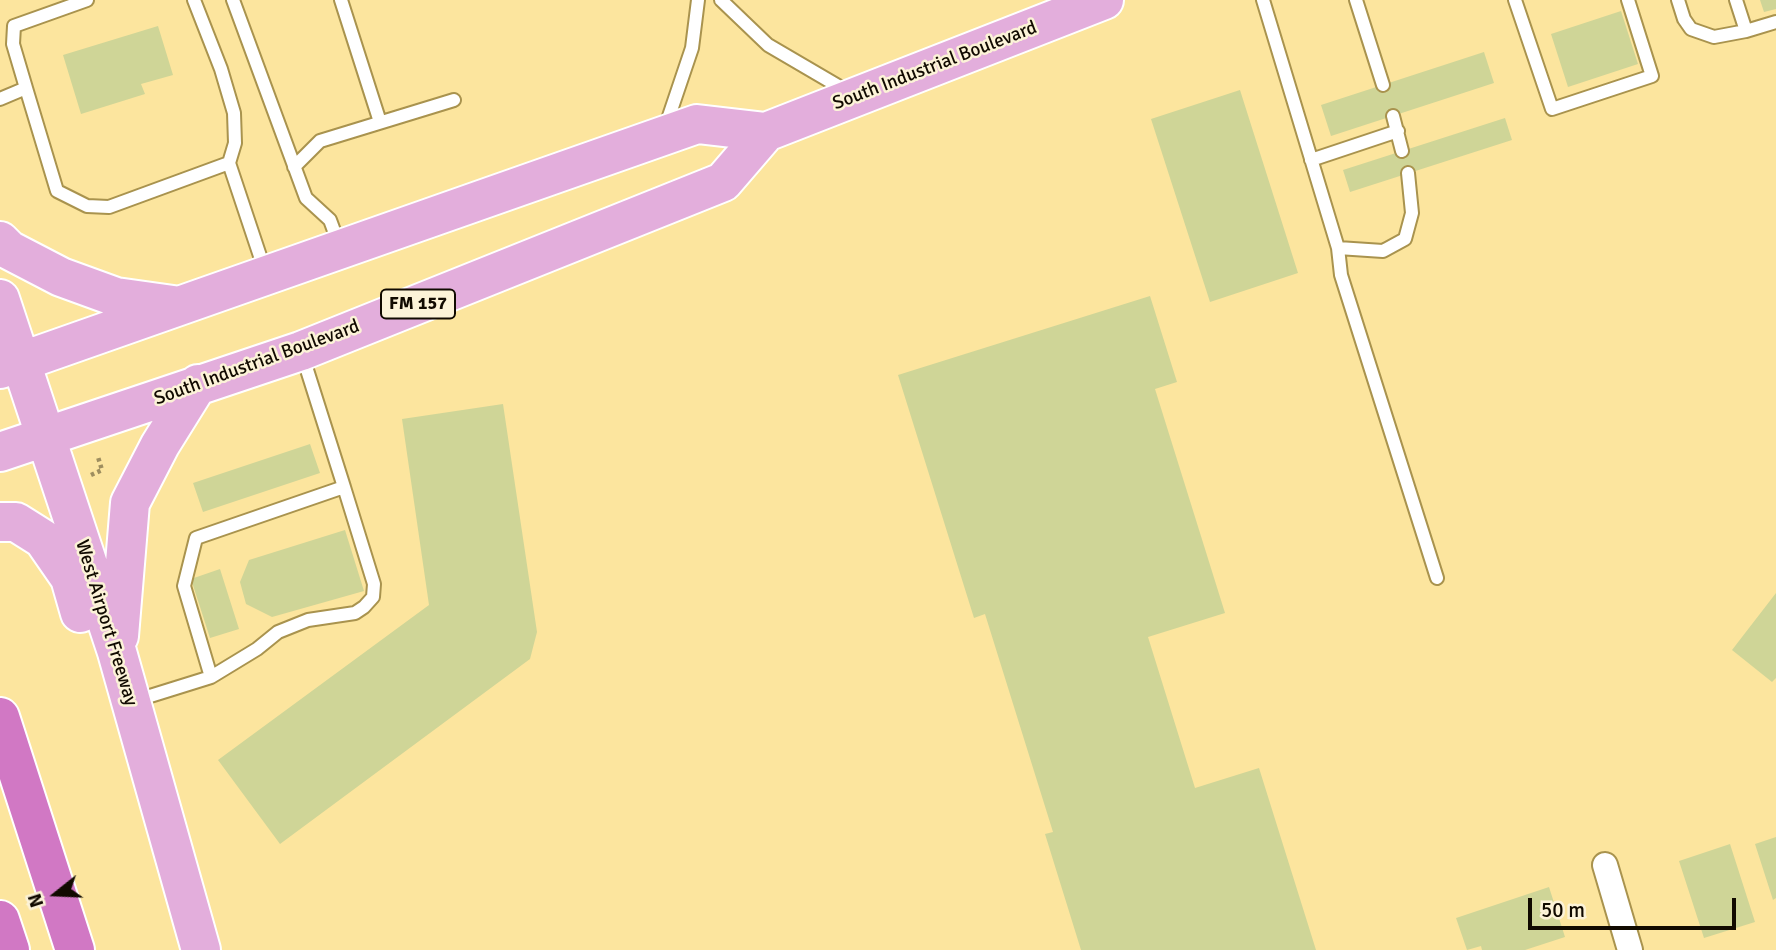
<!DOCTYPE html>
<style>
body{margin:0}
#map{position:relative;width:1776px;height:950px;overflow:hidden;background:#fce59e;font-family:Signika,sans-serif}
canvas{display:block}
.north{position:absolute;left:21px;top:859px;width:70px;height:70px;-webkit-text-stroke:5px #fcf3d8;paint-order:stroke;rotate:252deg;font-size:19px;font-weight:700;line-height:28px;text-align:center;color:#110a00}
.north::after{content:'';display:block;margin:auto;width:24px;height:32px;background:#110a00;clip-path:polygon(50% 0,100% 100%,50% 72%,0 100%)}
.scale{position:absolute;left:1528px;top:898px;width:208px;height:32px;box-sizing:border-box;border:4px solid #110a00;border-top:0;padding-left:9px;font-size:21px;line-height:24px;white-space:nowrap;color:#110a00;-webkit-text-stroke:5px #fcf3d8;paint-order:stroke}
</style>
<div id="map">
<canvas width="1776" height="950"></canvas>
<div class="north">N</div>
<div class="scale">50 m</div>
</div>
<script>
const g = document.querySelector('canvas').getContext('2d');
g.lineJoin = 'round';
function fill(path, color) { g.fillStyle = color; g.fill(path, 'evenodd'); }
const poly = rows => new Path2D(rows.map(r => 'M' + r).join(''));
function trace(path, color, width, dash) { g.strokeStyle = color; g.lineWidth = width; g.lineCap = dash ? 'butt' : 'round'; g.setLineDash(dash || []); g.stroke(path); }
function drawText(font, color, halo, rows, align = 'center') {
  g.font = font + ' Signika,sans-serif'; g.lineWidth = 5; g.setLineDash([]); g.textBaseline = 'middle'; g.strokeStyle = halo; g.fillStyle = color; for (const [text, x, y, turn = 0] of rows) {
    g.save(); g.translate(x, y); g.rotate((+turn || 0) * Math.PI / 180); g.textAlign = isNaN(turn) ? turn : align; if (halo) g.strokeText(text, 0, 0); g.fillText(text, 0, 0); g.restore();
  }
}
fill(poly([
 [1760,0,1776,0,1776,9,1764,12],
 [1621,11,1638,64,1568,87,1551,34],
 [158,26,173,75,141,84,145,94,81,114,63,55],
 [1484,52,1494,83,1331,136,1321,105],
 [1240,90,1298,273,1210,302,1151,119],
 [1505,118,1512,140,1350,192,1343,170],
 [1150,296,1177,382,1155,389,1225,613,1148,637,1195,788,1259,768,1316,950,1081,950,1045,834,1053,832,985,614,974,618,898,375],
 [503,404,537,632,530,659,280,844,218,760,429,605,402,419],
 [310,444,320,473,203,512,193,483],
 [345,530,364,591,272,617,246,604,240,582,249,560],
 [220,569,239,629,210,638,191,579],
 [1776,593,1776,678,1772,682,1732,650],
 [1776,837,1776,898,1773,900,1755,844],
 [1730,844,1755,922,1704,938,1679,861],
 [1549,887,1565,937,1525,950,1482,950,1481,946,1467,950,1456,918]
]), '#cfd597');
const lane = poly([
 [194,0,221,69,234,113,235,143,229,163],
 [233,0,306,198,330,220,340,247],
 [341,0,380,122],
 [721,0,768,45,850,93],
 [1263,0,1338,248,1341,275,1437,578],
 [1356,0,1383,85],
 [1515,0,1552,109,1652,76,1628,0],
 [1678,0,1684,19,1691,29,1714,37,1746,31,1736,0],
 [1746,31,1776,22],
 [26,88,13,44,14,26,87,0],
 [0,99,26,88,57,191,87,206,109,207,229,163,265,271],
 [1393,116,1402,151],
 [665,128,692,48,698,0],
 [1311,160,1398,131],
 [294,167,320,141,454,100],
 [1338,248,1383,251,1405,239,1412,213,1408,173],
 [211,677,184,586,196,538,344,487,302,354],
 [134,701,211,677,257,649,278,632,308,620,355,613,364,607,373,597,374,584,344,487]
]);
const street = poly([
 [1605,865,1630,950]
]);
const primary = poly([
 [0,241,9,250,61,277,116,297,173,305],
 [0,299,117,652,201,950],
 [0,369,697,124,766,132],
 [0,452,301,351,723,182,766,132,1104,0],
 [0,522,16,522,43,539,70,578,80,613],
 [119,636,130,503,160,445,198,384]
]);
const highway = poly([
 [0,717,75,950],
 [0,920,10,950]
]);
trace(lane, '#a9934e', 16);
trace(street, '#a9934e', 28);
trace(primary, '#fff', 42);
trace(highway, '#fff', 42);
trace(poly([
 [91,475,102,470,98,457]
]), '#9e8e5f', 4.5, [3.5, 3.5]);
trace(lane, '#fff', 12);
trace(street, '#fff', 24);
trace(primary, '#e3aedc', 38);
trace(highway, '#d178c4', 38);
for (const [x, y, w] of [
 [418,304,74]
]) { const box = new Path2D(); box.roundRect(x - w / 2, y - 14.5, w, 29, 5); g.fillStyle = '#fcf3d8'; g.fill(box); trace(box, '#110a00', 2); }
drawText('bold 18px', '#110a00', null, [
 ["FM 157",418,304]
]);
drawText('19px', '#110a00', '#fcf3d8', [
 ["South Industrial Boulevard",935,66,-21],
 ["South Industrial Boulevard",257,363,-20],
 ["West Airport Freeway",106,623,73]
]);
</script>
